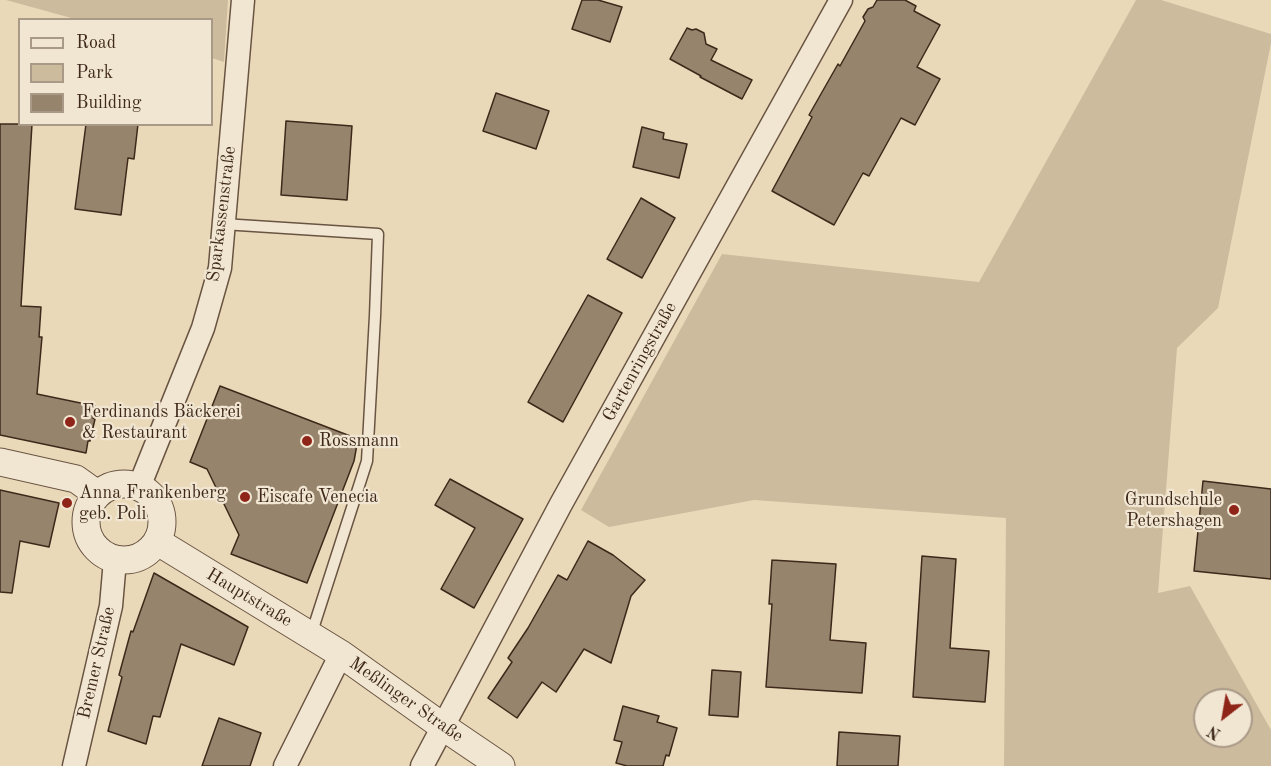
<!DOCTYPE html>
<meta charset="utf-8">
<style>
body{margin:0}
#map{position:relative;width:1271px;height:766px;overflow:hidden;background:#ead9b9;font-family:"Old Standard TT",serif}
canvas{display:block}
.legend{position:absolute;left:18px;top:18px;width:195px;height:108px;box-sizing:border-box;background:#f1e6d2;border:2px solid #a99a88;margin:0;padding:8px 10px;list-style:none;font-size:18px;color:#3e281a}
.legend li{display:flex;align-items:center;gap:12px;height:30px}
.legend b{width:30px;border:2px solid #a99a88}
.north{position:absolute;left:1193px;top:688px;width:60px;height:60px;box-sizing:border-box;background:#f1e6d2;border:2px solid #a99a88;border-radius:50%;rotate:211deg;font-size:16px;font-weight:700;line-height:24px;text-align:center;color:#3e281a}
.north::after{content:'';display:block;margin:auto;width:21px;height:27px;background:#8f2418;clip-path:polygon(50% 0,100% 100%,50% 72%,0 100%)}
</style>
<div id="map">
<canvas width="1271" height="766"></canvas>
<ul class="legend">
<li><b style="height:8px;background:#f1e6d2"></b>Road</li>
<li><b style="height:16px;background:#cdbb9e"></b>Park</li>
<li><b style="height:16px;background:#97846d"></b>Building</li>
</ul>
<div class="north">N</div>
</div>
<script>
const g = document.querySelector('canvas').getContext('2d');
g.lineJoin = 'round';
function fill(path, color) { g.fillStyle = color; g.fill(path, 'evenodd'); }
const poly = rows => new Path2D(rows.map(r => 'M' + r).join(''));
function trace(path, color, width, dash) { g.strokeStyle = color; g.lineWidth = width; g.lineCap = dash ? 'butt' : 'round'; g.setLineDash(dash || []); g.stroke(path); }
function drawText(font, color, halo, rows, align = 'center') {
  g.font = font + ' "Old Standard TT",serif'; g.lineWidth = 4.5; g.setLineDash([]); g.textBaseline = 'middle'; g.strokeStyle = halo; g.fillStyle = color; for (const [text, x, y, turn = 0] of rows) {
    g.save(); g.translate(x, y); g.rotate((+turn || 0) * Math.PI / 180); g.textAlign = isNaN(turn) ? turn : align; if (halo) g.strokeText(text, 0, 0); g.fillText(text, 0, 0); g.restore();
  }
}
fill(poly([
 [6,0,228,0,224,62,212,58,212,20,75,19],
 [1136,0,1161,0,1271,34,1271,43,1218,308,1177,348,1158,593,1190,586,1271,730,1271,766,1004,766,1006,518,754,500,609,527,581,510,722,254,979,282],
 [1205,700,1241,700,1241,736,1205,736]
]), '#cdbb9e');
const building = poly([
 [582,0,598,0,622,7,610,42,572,29,582,0],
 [877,0,905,0,916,6,914,11,940,25,917,67,940,79,915,125,901,118,869,176,863,173,834,225,772,191,812,117,809,115,838,64,840,66,865,21,863,17,868,9,873,7,877,0],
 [687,28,692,30,696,29,704,33,706,44,717,49,711,60,752,80,742,99,700,77,701,76,670,59,687,28],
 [496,93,549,111,536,149,483,131,496,93],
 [286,121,352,126,347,200,281,195,286,121],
 [0,124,32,124,21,306,41,307,39,337,42,337,37,394,95,406,93,418,95,419,90,441,88,441,86,453,0,435,0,124],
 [86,124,138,124,134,159,128,158,121,215,75,209,86,124],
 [642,127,664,133,663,139,687,144,679,178,633,167,642,127],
 [641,198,675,218,642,278,607,259,641,198],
 [588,295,622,313,563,422,528,402,588,295],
 [220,386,358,439,354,461,307,583,231,554,239,535,207,469,190,462,220,386],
 [450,479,523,519,474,608,441,589,475,528,435,505,450,479],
 [1203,481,1271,489,1271,579,1194,571,1203,481],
 [0,490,59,503,49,547,20,541,12,593,0,592,0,490],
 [588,541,613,555,645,580,631,596,611,663,584,649,556,692,542,682,517,718,488,698,512,662,508,658,528,628,558,575,567,580,588,541],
 [922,556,956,559,950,648,989,651,985,702,913,697,922,556],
 [772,560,836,564,830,640,866,643,862,693,766,687,772,604,769,604,772,560],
 [154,573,248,627,234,665,181,644,160,717,153,716,146,744,108,731,122,677,119,675,131,631,133,632,154,573],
 [712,670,741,672,738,717,709,715,712,670],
 [623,706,659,716,657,722,677,728,669,756,666,755,663,766,627,766,616,763,622,742,614,740,623,706],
 [219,718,261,733,250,766,202,766,219,718],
 [839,732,900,736,898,766,837,766,839,732]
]);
fill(building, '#97846d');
trace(building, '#3e281a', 1.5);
const service = poly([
 [223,224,378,234,375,316,367,461,311,635]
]);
const minor = poly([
 [139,487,203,328,220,268,243,0],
 [74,766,111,606,115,560],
 [285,766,341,654],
 [422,766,561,504,841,0]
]);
const tertiary = poly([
 [0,462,76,479,97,494],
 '86 522a38 38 0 1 1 76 0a38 38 0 1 1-76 0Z',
 [158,542,341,654,442,726,501,766]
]);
trace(service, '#695442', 13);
trace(minor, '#695442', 25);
trace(tertiary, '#695442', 29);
trace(service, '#f1e6d2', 10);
trace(minor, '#f1e6d2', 22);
trace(tertiary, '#f1e6d2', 27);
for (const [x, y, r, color] of [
 [70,422,6,"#8f2418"],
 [307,441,6,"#8f2418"],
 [245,497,6,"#8f2418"],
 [67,503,6,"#8f2418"],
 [1234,510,6,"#8f2418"]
]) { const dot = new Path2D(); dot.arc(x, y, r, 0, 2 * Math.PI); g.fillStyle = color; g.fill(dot); trace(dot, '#f1e6d2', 2); }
drawText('18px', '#3e281a', '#f1e6d2', [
 ["Sparkassenstraße",222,214,-83],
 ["Gartenringstraße",640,362,-61],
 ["Hauptstraße",249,598,31],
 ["Bremer Straße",97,663,-77],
 ["Meßlinger Straße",406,700,35]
]);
drawText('18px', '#3e281a', '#f1e6d2', [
 ["Ferdinands Bäckerei",82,412],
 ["& Restaurant",82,433],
 ["Rossmann",319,441],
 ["Anna Frankenberg",79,493],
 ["geb. Poli",79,514],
 ["Eiscafe Venecia",257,497],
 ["Grundschule",1222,500,"right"],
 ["Petershagen",1222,521,"right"]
], 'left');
</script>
